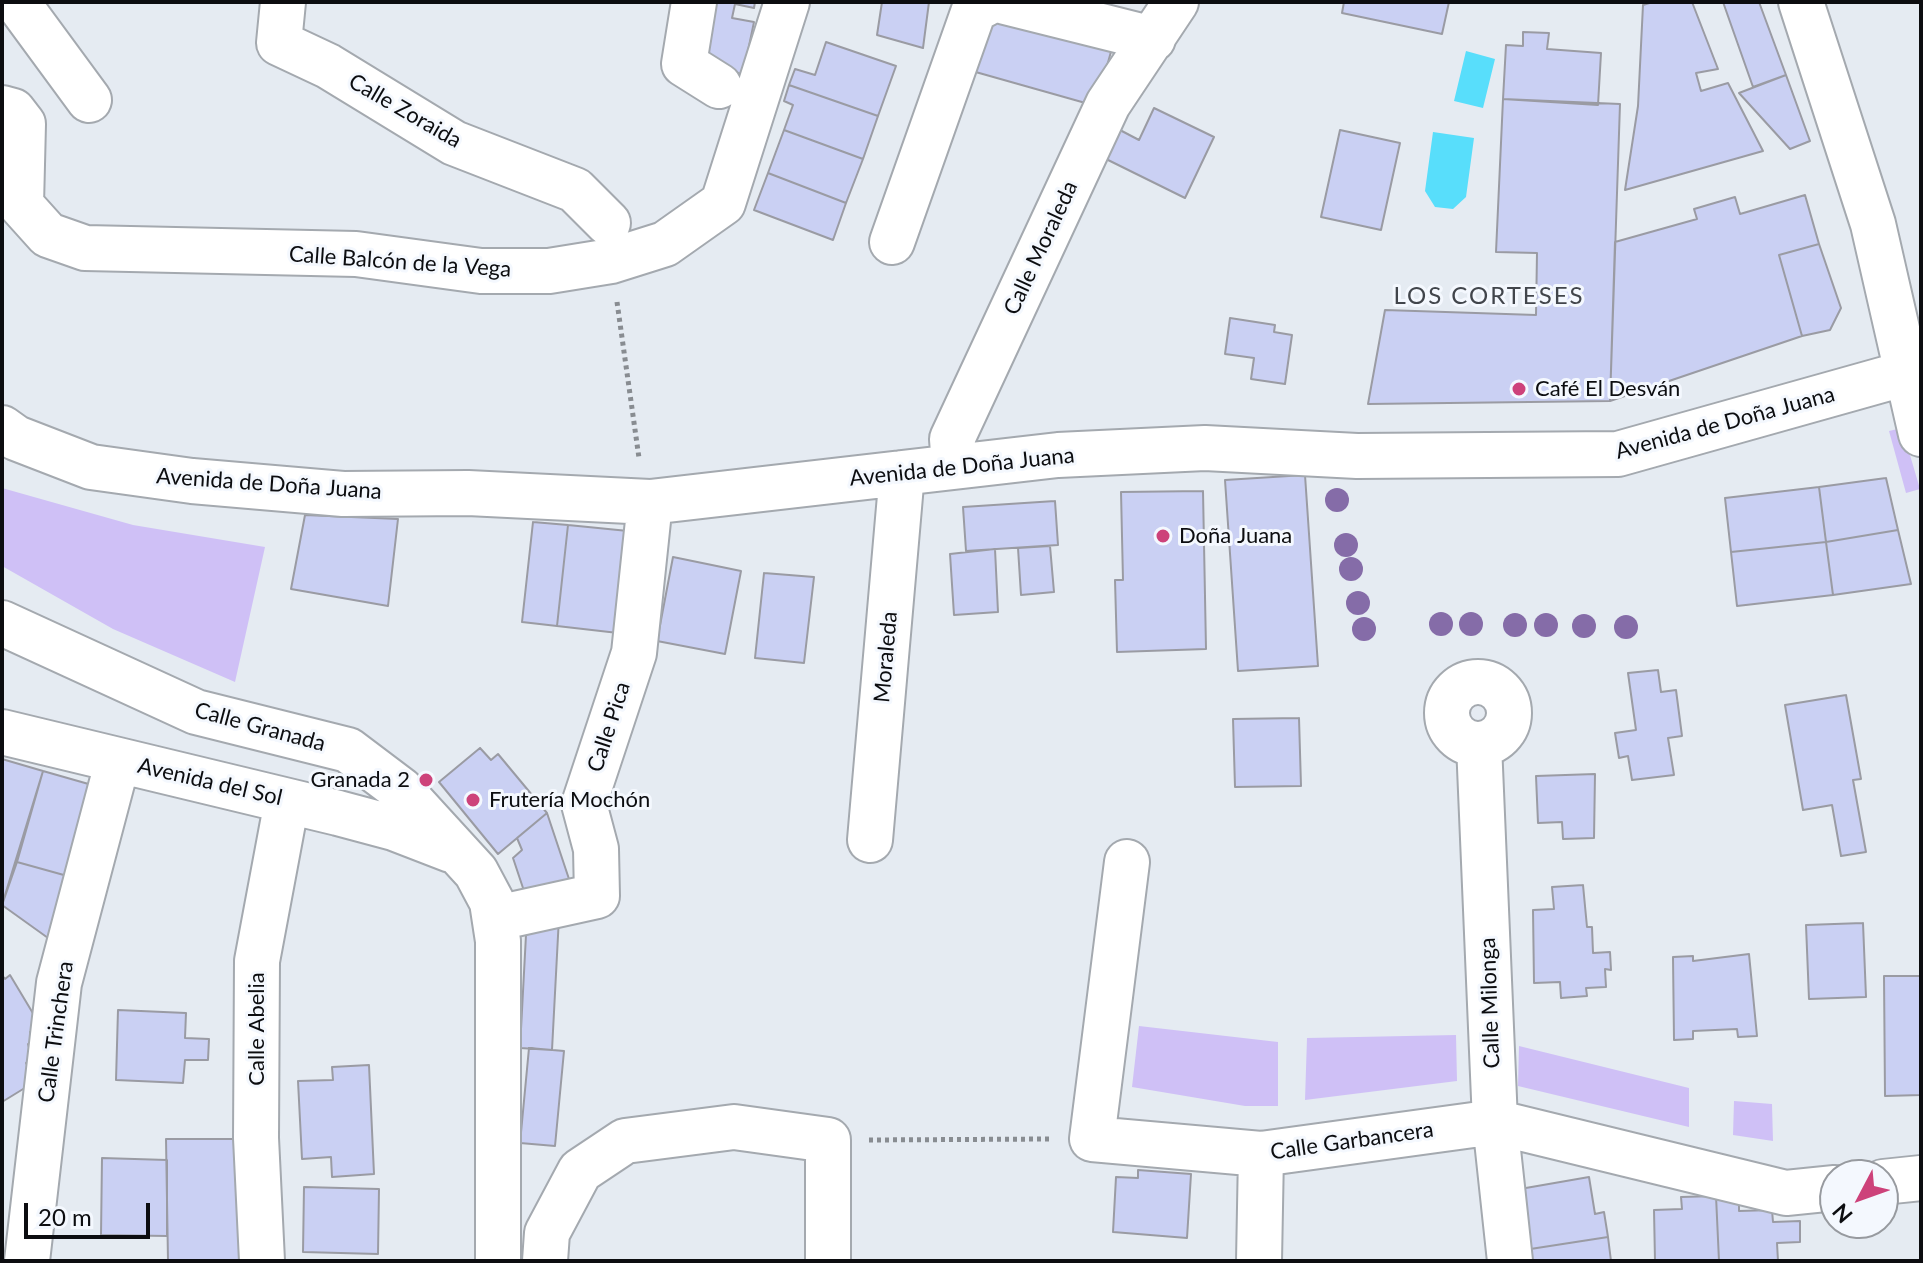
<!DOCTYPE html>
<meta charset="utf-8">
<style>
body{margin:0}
#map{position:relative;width:1923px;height:1263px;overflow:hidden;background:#e5ebf2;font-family:Lato,sans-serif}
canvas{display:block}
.frame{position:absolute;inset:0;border:4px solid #0c0d10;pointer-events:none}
.north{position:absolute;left:1819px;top:1159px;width:80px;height:80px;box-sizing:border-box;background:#f4f8fe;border:2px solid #979a9f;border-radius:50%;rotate:229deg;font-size:22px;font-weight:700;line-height:32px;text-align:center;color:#0c0d10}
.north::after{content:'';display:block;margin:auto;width:28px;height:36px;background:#cd427a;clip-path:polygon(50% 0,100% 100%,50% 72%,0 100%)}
.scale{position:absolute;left:24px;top:1203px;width:126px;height:36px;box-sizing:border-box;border:4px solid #0c0d10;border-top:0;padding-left:10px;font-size:24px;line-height:28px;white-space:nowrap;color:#0c0d10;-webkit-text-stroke:6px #f4f8fe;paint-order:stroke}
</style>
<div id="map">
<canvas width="1923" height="1263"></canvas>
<div class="frame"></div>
<div class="north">N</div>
<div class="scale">20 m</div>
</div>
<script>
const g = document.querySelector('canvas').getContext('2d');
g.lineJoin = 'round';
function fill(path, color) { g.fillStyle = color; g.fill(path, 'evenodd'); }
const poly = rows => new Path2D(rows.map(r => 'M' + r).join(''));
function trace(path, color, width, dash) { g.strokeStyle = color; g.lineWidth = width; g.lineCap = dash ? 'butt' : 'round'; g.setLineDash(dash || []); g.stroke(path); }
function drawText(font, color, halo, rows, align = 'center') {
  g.font = font + ' Lato,sans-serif'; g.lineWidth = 6; g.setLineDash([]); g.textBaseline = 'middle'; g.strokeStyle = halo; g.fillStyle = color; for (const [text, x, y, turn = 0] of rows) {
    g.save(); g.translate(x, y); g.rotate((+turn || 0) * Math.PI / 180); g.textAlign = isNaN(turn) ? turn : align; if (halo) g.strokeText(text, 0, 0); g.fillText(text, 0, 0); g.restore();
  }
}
fill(poly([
 [1902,428,1920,489,1906,493,1889,431],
 [2,488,133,525,265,547,235,682,113,629,2,566],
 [1139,1026,1278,1042,1278,1106,1245,1106,1132,1087],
 [1456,1035,1457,1081,1305,1100,1307,1038],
 [1519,1046,1689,1088,1689,1127,1518,1086],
 [1734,1101,1772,1104,1773,1141,1733,1135]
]), '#cfc0f6');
fill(poly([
 [1466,51,1495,59,1483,108,1454,101],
 [1433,132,1474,138,1466,197,1453,209,1435,207,1425,191]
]), '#58defb');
const building = poly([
 [698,2,755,2,754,8,735,4,732,18,754,22,743,75,689,54,698,2],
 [882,2,929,2,923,48,877,35,882,2],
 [1344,2,1449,2,1442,34,1342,13,1344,2],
 [1653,2,1692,2,1718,69,1696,73,1701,91,1728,83,1763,151,1625,190,1638,106,1643,5,1653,2],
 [1723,2,1759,2,1786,75,1753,87,1723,2],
 [1003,18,1112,48,1096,106,965,69,977,24,1003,18],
 [1523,32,1549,33,1547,49,1601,53,1598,105,1503,99,1506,45,1523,46,1523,32],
 [826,42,896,66,878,116,789,85,795,69,815,75,826,42],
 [1786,75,1810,141,1790,149,1739,93,1786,75],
 [789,85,878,116,863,159,784,130,793,105,784,101,789,85],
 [1503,99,1620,104,1610,401,1368,404,1385,310,1536,315,1537,253,1496,252,1503,99],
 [1154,108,1214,137,1185,198,1104,158,1118,129,1139,140,1154,108],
 [784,130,863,159,846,203,768,173,784,130],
 [1340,130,1400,143,1381,230,1321,217,1340,130],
 [768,173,846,203,833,240,754,210,768,173],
 [1805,195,1819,244,1779,255,1802,336,1610,401,1615,242,1697,219,1694,209,1735,197,1740,214,1805,195],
 [1819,244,1841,308,1830,330,1802,336,1779,255,1819,244],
 [1230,318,1275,325,1274,332,1292,335,1285,384,1251,379,1254,358,1225,354,1230,318],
 [1305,475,1318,666,1238,671,1225,480,1305,475],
 [1886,478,1898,530,1826,542,1819,487,1886,478],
 [1819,487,1826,542,1731,552,1725,498,1819,487],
 [1203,491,1206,649,1117,652,1115,580,1123,580,1121,492,1203,491],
 [1055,501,1058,545,966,551,963,507,1055,501],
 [305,515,398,519,388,606,291,589,305,515],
 [533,522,568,525,557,626,522,622,533,522],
 [568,525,628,531,618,633,557,626,568,525],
 [1898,530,1911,584,1833,595,1826,542,1898,530],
 [1826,542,1833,595,1737,606,1731,552,1826,542],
 [1050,546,1054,592,1021,595,1018,548,1050,546],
 [995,549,998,612,954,615,950,554,995,549],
 [673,557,741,571,725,654,657,641,673,557],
 [764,573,814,577,804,663,755,658,764,573],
 [1658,670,1661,692,1676,690,1682,736,1668,738,1674,775,1632,780,1628,756,1619,758,1615,733,1636,730,1628,673,1658,670],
 [1846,695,1861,779,1853,780,1866,852,1841,856,1832,805,1803,810,1785,705,1846,695],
 [1299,718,1301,786,1235,787,1233,719,1299,718],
 [480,748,491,760,498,754,547,813,498,854,439,782,480,748],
 [2,759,43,771,2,905,2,759],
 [43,771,92,785,71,877,17,862,43,771],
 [1595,774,1594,838,1563,839,1562,822,1538,823,1536,776,1595,774],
 [547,813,572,888,528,903,513,858,522,850,517,838,547,813],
 [17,862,71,877,55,943,2,905,17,862],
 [1583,885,1587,927,1592,927,1593,953,1610,952,1611,970,1605,969,1606,987,1586,988,1587,996,1561,998,1560,982,1534,983,1533,910,1554,909,1552,887,1583,885],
 [527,916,559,917,552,1050,520,1048,527,916],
 [1863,923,1866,997,1809,999,1806,925,1863,923],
 [1749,954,1757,1036,1738,1037,1737,1029,1693,1031,1693,1039,1674,1040,1673,957,1693,956,1693,961,1749,954],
 [2,975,5,979,10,975,37,1020,36,1028,30,1032,35,1040,28,1044,32,1058,26,1063,30,1070,28,1086,2,1102,2,975],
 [1884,976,1921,976,1921,1095,1885,1096,1884,976],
 [118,1010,186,1013,185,1038,209,1039,208,1060,185,1060,183,1083,116,1080,118,1010],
 [529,1048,564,1051,555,1146,520,1143,529,1048],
 [369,1065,374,1174,332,1177,331,1157,302,1159,298,1081,333,1080,332,1067,369,1065],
 [166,1139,244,1139,245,1261,168,1261,166,1139],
 [102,1158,167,1160,167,1236,101,1235,102,1158],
 [1138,1170,1191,1174,1187,1238,1113,1232,1116,1177,1138,1178,1138,1170],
 [1589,1177,1595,1214,1604,1212,1608,1237,1524,1250,1520,1189,1589,1177],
 [304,1187,379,1189,378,1254,303,1252,304,1187],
 [1716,1196,1739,1196,1739,1211,1772,1210,1773,1222,1800,1221,1800,1242,1777,1243,1778,1261,1719,1261,1716,1196],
 [1716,1196,1719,1261,1655,1261,1654,1210,1682,1209,1681,1197,1716,1196],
 [1608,1237,1611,1261,1526,1261,1524,1250,1608,1237]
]);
fill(building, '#cad0f3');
trace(building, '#9a9ba3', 2);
const minor = poly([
 [17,2,89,100],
 [283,2,279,43,328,66,454,143,575,190,608,223],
 [694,2,684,64,719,86],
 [1005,2,1153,39],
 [1801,2,1873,224,1921,434],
 [2,108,13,111,23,124,21,205,48,235,85,248,356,254,481,271,549,271,611,261,665,244,723,203,787,2],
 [892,242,974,10,989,2],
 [2,428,16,438,91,467,192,481,343,494,468,493,650,502,1058,455,1205,448,1357,456,1618,454,1921,369],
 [954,466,952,439,1108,104,1176,2],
 [2,623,196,712,348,750,401,790,476,872,492,902,498,941,498,1261],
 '1447 713a31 31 0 1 1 62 0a31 31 0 1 1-62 0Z',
 [2,732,338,813,394,828,451,850],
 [1479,744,1495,1122,1510,1261],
 [870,840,902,473],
 [1127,862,1092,1139,1261,1154,1495,1122,1786,1193,1835,1188],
 [497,918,597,896,596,849,584,804,634,653,650,502],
 [1883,1182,1921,1178],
 [27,1261,59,983,118,760],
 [262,1261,256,1138,257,961,287,801],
 [545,1261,547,1233,580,1171,625,1141,734,1127,828,1140,828,1261],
 [1259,1261,1261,1154]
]);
trace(minor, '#a4a9af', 48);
trace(poly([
 [617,302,639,458],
 [869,1140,1051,1139]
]), '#888c91', 5, [4, 4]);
trace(minor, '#fff', 44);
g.fillStyle = '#856ca8';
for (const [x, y] of [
 [1337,500],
 [1346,545],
 [1351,569],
 [1358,603],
 [1441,624],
 [1471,624],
 [1515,625],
 [1546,625],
 [1584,626],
 [1626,627],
 [1364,629]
]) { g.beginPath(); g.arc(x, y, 12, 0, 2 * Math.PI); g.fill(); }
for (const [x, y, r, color] of [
 [1519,389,8,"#cd427a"],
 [1163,536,8,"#cd427a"],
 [426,780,8,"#cd427a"],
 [473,800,8,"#cd427a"]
]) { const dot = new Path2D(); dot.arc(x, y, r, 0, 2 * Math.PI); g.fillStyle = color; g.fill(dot); trace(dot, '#f4f8fe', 3); }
drawText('22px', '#0c0d10', '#f4f8fe', [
 ["Calle Zoraida",405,111,30],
 ["Calle Moraleda",1041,248,-65],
 ["Calle Balcón de la Vega",400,262,4],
 ["Avenida de Doña Juana",1725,423,-15],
 ["Avenida de Doña Juana",962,467,-6],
 ["Avenida de Doña Juana",269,484,4],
 ["Moraleda",886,657,-85],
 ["Calle Granada",260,727,15],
 ["Calle Pica",609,727,-72],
 ["Avenida del Sol",210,782,13],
 ["Calle Milonga",1490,1003,-92],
 ["Calle Abelia",257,1029,-90],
 ["Calle Trinchera",56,1032,-82],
 ["Calle Garbancera",1352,1141,-8]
]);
drawText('22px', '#0c0d10', '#f4f8fe', [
 ["Café El Desván",1535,389],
 ["Doña Juana",1179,536],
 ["Granada 2",410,780,"right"],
 ["Frutería Mochón",489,800]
], 'left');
g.letterSpacing = '2px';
drawText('24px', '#41454b', '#f4f8fe', [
 ["LOS CORTESES",1489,296]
]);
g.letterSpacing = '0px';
</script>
